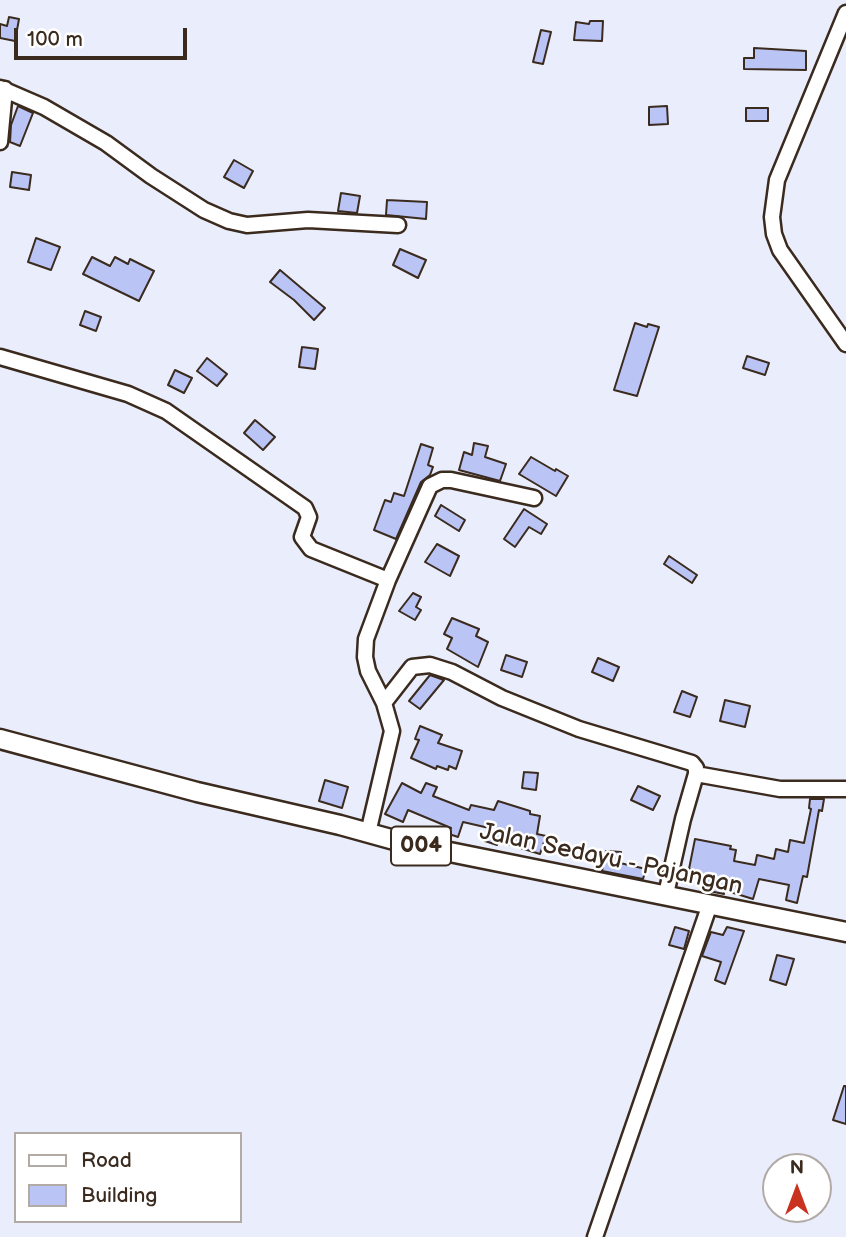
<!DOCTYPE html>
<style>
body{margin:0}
#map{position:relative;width:846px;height:1237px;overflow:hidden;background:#eaeefc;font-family:"Balsamiq Sans",sans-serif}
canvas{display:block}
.legend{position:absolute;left:14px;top:1132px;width:228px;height:91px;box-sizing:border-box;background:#fff;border:2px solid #b1aaa5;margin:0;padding:9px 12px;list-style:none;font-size:21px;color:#3b2a1e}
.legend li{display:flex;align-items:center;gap:14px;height:35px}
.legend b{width:35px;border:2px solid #b1aaa5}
.north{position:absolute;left:762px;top:1153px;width:70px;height:70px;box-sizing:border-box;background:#fff;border:2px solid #b1aaa5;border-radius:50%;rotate:0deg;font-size:19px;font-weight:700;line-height:28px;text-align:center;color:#3b2a1e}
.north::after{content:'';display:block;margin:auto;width:24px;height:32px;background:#c8321e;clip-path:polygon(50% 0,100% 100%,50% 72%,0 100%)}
.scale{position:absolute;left:14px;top:28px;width:173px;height:32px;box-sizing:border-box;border:4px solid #3b2a1e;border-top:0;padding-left:9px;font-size:21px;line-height:24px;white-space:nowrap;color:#3b2a1e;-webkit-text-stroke:5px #fff;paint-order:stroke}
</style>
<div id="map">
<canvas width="846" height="1237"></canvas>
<ul class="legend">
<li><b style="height:9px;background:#fff"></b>Road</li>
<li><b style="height:19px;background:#bac5f6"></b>Building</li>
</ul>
<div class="north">N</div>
<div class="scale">100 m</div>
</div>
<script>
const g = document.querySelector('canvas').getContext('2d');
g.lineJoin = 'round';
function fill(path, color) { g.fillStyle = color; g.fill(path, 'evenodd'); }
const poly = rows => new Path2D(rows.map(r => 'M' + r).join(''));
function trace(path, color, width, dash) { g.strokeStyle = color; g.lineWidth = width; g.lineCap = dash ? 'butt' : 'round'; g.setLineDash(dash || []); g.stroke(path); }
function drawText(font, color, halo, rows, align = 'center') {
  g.font = font + ' "Balsamiq Sans",sans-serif'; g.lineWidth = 5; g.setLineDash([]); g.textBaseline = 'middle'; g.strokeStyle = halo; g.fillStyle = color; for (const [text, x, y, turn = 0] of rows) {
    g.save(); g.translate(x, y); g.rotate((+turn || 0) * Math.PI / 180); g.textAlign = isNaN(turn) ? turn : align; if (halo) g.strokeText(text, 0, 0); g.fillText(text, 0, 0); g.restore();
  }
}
const building = poly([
 [9,17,19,19,15,41,0,38,0,24,7,26,9,17],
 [590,21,603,21,602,41,574,40,576,22,589,24,590,21],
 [541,30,551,32,543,64,533,62,541,30],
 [754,48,806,51,806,70,744,69,744,58,754,58,754,48],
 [18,106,33,113,20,146,10,142,11,125,18,106],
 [667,106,668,124,649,125,649,107,667,106],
 [746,108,768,108,768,121,746,121,746,108],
 [234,160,253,171,244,188,224,177,234,160],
 [12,172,31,175,29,190,10,187,12,172],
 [341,193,360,196,357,213,338,211,341,193],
 [387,200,427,202,426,219,386,215,387,200],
 [36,238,60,247,51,270,28,262,36,238],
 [400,249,426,260,418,278,393,265,400,249],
 [92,257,110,266,115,257,128,264,130,259,154,271,139,301,83,274,92,257],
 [280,270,325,308,314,320,294,300,270,282,280,270],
 [85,311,101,317,96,331,80,325,85,311],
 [635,323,647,327,648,324,659,327,637,396,614,390,635,323],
 [302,347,318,349,315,369,299,367,302,347],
 [747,356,769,363,765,375,743,368,747,356],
 [207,358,227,374,217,386,197,371,207,358],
 [175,370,192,378,184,393,168,385,175,370],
 [255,420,275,437,263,450,244,433,255,420],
 [474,443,488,446,485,457,506,464,500,481,459,470,464,452,472,455,474,443],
 [421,444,433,448,428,465,433,467,430,475,421,482,396,539,374,530,385,500,391,502,394,493,404,496,421,444],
 [531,457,555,471,556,469,568,476,556,496,519,474,531,457],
 [441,505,465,520,459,531,435,516,441,505],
 [524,509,547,524,541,534,529,527,515,547,504,539,524,509],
 [437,544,459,556,450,576,425,562,437,544],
 [669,556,697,575,692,583,664,564,669,556],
 [413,593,421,597,416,607,421,610,415,620,399,611,413,593],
 [452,618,479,629,476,636,488,642,478,667,447,649,452,638,444,634,452,618],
 [506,655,527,662,522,677,501,670,506,655],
 [598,658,619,667,613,681,592,672,598,658],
 [430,675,444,680,420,709,409,701,430,675],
 [682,691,697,697,690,717,674,712,682,691],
 [725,700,750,706,745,727,720,721,725,700],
 [420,726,442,735,438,743,462,751,456,769,449,766,448,770,437,766,436,769,411,758,419,740,415,739,420,726],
 [524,772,538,773,536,790,522,788,524,772],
 [325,780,348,787,342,808,319,801,325,780],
 [402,783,421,793,426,783,437,787,433,796,469,810,471,805,494,810,498,801,530,811,530,814,540,816,537,834,546,836,540,854,498,841,497,845,485,841,489,828,463,822,458,837,449,834,451,828,408,810,403,822,385,814,402,783],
 [638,786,660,796,653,810,631,800,638,786],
 [810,799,824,799,822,811,819,810,807,877,803,876,797,903,786,900,789,885,759,879,753,899,724,890,724,894,704,890,706,884,698,883,701,872,689,869,695,839,731,846,730,849,736,850,734,861,755,865,757,855,774,859,776,849,788,852,790,840,804,843,811,809,809,808,810,799],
 [606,851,621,852,620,863,646,869,643,879,602,871,606,851],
 [675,927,689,931,684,949,669,945,675,927],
 [727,927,744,931,725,984,715,980,721,962,702,956,711,932,723,935,727,927],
 [777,955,794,959,786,985,770,980,777,955],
 [844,1086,846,1086,846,1124,833,1120,844,1086]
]);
fill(building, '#bac5f6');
trace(building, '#3b2a1e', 2);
const minor = poly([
 [846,13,777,180,772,217,774,234,780,250,846,344],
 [0,88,44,107,106,143,151,176,204,210,229,221,247,225,308,220,398,225],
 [0,142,5,89],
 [0,357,128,394,166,411,305,508,309,517,302,537,311,549,388,580],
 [384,703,412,667,430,665,452,672,502,698,579,729,692,763,696,768,696,774,683,819,666,894],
 [696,774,780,789,846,789],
 [368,833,392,731,384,703,368,671,365,657,366,639,388,580,430,486,442,480,451,480,534,498],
 [595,1237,710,904]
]);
const major = poly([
 [0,739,197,792,340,825,405,843,846,932]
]);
trace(minor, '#3b2a1e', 19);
trace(major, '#3b2a1e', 23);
trace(minor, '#fff', 14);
trace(major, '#fff', 18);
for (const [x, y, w] of [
 [421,846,60]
]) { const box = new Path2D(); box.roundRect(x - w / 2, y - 19.5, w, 39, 5); g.fillStyle = '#fff'; g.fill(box); trace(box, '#3b2a1e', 2); }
drawText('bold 23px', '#3b2a1e', null, [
 ["004",421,846]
]);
drawText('24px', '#3b2a1e', '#fff', [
 ["Jalan Sedayu - Pajangan",611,860,12]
]);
</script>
